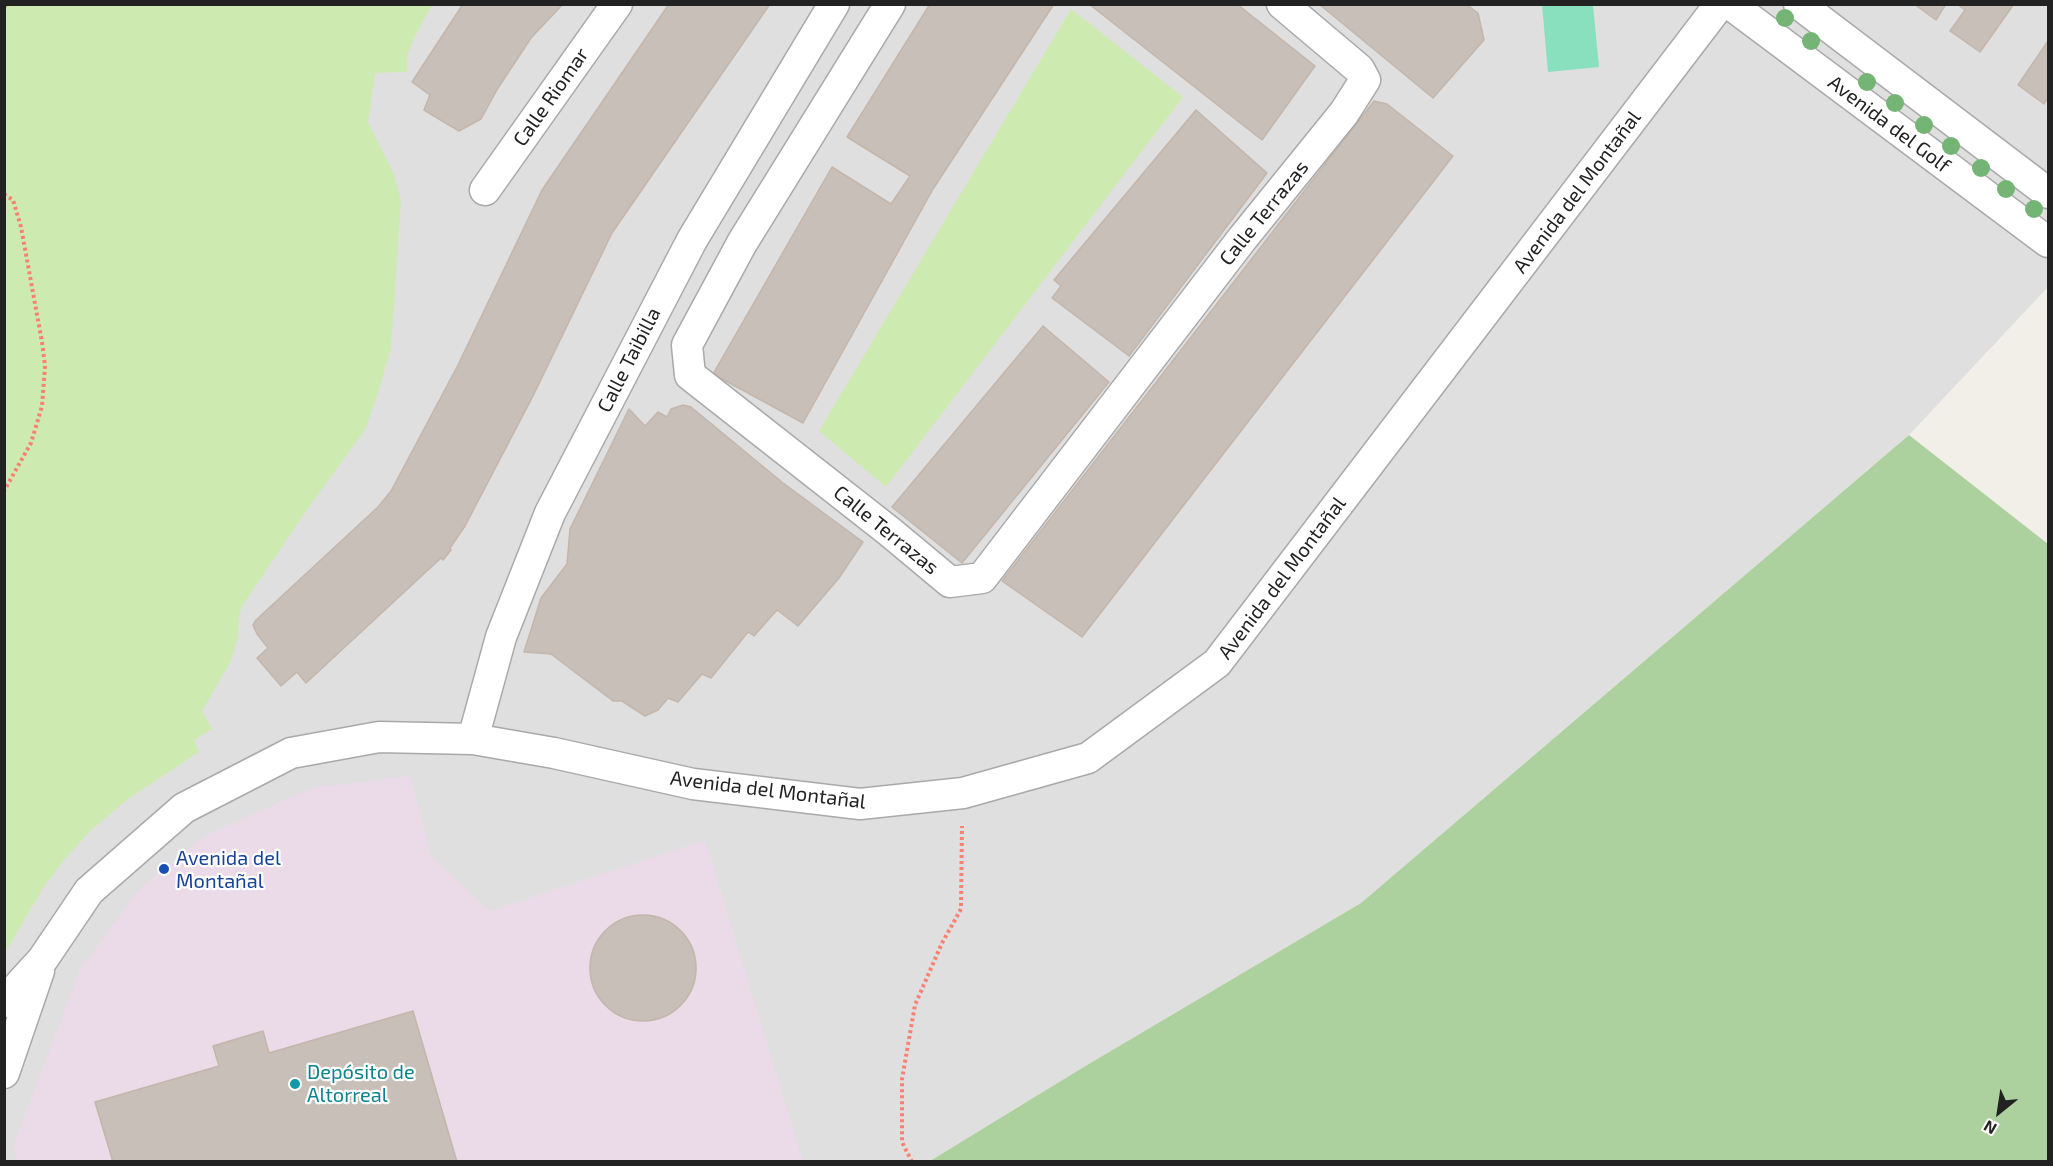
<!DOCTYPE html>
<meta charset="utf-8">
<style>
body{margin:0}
#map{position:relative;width:2053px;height:1166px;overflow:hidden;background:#f2efe9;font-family:"Exo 2",sans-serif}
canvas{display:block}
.frame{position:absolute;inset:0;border:6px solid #222;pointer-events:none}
.north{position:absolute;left:1969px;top:1082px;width:60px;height:60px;-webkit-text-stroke:4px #fff;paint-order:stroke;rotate:210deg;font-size:16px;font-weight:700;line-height:24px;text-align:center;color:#222}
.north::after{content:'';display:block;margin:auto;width:21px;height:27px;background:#222;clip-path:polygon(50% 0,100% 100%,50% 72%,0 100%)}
</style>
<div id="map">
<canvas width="2053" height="1166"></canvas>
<div class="frame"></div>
<div class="north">N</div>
</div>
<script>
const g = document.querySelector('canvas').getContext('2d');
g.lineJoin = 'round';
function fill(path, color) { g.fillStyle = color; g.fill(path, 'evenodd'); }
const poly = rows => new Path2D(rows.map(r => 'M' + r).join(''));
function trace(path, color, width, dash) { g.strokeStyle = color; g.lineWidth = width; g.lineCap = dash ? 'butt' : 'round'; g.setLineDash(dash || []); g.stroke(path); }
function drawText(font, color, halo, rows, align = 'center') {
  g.font = font + ' "Exo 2",sans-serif'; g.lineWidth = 4.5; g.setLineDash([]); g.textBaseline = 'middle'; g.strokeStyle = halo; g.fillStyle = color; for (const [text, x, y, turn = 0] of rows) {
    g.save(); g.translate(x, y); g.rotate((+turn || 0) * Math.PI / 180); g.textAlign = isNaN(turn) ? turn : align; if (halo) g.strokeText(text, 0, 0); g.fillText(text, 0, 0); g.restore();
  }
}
fill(poly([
 [5,5,2048,5,2048,287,1909,435,1361,903,1082,1068,930,1161,5,1162]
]), '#e0dfdf');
fill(poly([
 [410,776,431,856,490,911,705,840,803,1161,17,1162,13,1147,80,970,139,889,206,835,312,788]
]), '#ebdbe8');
fill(poly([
 [5,4,432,5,416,34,407,55,407,72,375,73,368,122,394,174,401,201,391,348,378,393,365,430,308,508,242,606,239,616,238,636,231,661,202,711,212,729,194,740,199,752,128,799,91,830,64,860,43,888,5,953],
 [1071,9,1183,97,886,487,819,431]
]), '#cdebb0');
fill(poly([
 [1909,435,2048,544,2048,1161,930,1161,1082,1068,1361,903]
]), '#add19e');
fill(poly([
 [1542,5,1593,5,1599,67,1548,72]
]), '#88e0be');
const building = poly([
 [463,4,563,4,531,38,498,88,481,119,459,131,424,110,430,95,412,82,463,4],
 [669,4,770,4,612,233,533,396,465,526,450,548,451,550,443,560,441,558,306,683,297,672,281,686,257,658,268,648,257,634,253,625,256,620,378,507,391,491,458,365,542,190,669,4],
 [930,4,1054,4,933,189,803,423,713,374,832,167,891,204,910,176,847,137,930,4],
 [1089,4,1237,4,1315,66,1262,140,1089,4],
 [1319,4,1466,4,1478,13,1484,40,1433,98,1319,4],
 [1914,4,1946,4,1936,20,1914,4],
 [1957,4,2014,4,1980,52,1950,31,1965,10,1957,4],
 [2048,41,2048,98,2044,104,2018,85,2048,41],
 [1374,101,1387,104,1453,156,1082,637,1002,581,1374,101],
 [1196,110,1267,173,1129,356,1052,298,1061,286,1054,280,1196,110],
 [1043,326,1109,382,962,563,892,507,1043,326],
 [683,405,691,407,783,483,863,542,839,578,798,626,777,610,754,636,748,632,711,678,702,674,678,702,668,698,658,710,645,716,622,701,613,701,551,654,524,652,541,598,567,564,570,529,629,409,645,426,658,412,667,417,671,409,683,405],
 '590 968a53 53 0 1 1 106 0a53 53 0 1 1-106 0Z',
 [413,1011,457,1162,113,1162,95,1102,219,1066,213,1046,263,1031,269,1053,413,1011]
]);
fill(building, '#c7bfb8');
trace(building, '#c4b6ab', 1.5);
const minor = poly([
 [890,4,742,243,687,345,690,375,890,532,950,582,982,578,1242,239,1344,113,1365,80,1359,69,1282,4],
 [1730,4,2048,242],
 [1799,4,2048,193],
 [485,190,617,4],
 [473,739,501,637,550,513,692,240,834,4],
 [4,1002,43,959,89,891,184,808,291,753,379,737,473,739,554,753,693,784,860,804,963,793,1088,758,1217,663,1720,4],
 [4,1073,39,971]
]);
trace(minor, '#a9a9a9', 33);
trace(poly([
 [4,7,7,4],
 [4,194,13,200,21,227,42,342,45,366,42,406,37,423,31,443,4,491],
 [912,1162,902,1142,902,1079,915,1005,942,943,961,909,962,826]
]), '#fa8072', 4, [3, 3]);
trace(minor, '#fff', 30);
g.fillStyle = '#74b475';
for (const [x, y] of [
 [1785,18],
 [1811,41],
 [1867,82],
 [1895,103],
 [1924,125],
 [1951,146],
 [1981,168],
 [2006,189],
 [2034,209]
]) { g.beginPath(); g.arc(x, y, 9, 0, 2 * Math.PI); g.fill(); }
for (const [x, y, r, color] of [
 [164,869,6,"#1a4fb4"],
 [295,1084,6,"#0f9aa8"]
]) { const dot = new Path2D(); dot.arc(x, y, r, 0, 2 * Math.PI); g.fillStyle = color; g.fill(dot); trace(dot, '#fff', 2); }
drawText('20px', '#222', '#fff', [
 ["Calle Riomar",551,97,-55],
 ["Avenida del Golf",1889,124,37],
 ["Avenida del Montañal",1577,192,-53],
 ["Calle Terrazas",1264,213,-51],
 ["Calle Taibilla",629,360,-63],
 ["Calle Terrazas",886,530,39],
 ["Avenida del Montañal",1282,578,-53],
 ["Avenida del Montañal",768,790,7]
]);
drawText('20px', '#164399', '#fff', [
 ["Avenida del",176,858],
 ["Montañal",176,881]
], 'left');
drawText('20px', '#0d838f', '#fff', [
 ["Depósito de",307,1072],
 ["Altorreal",307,1095]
], 'left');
</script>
